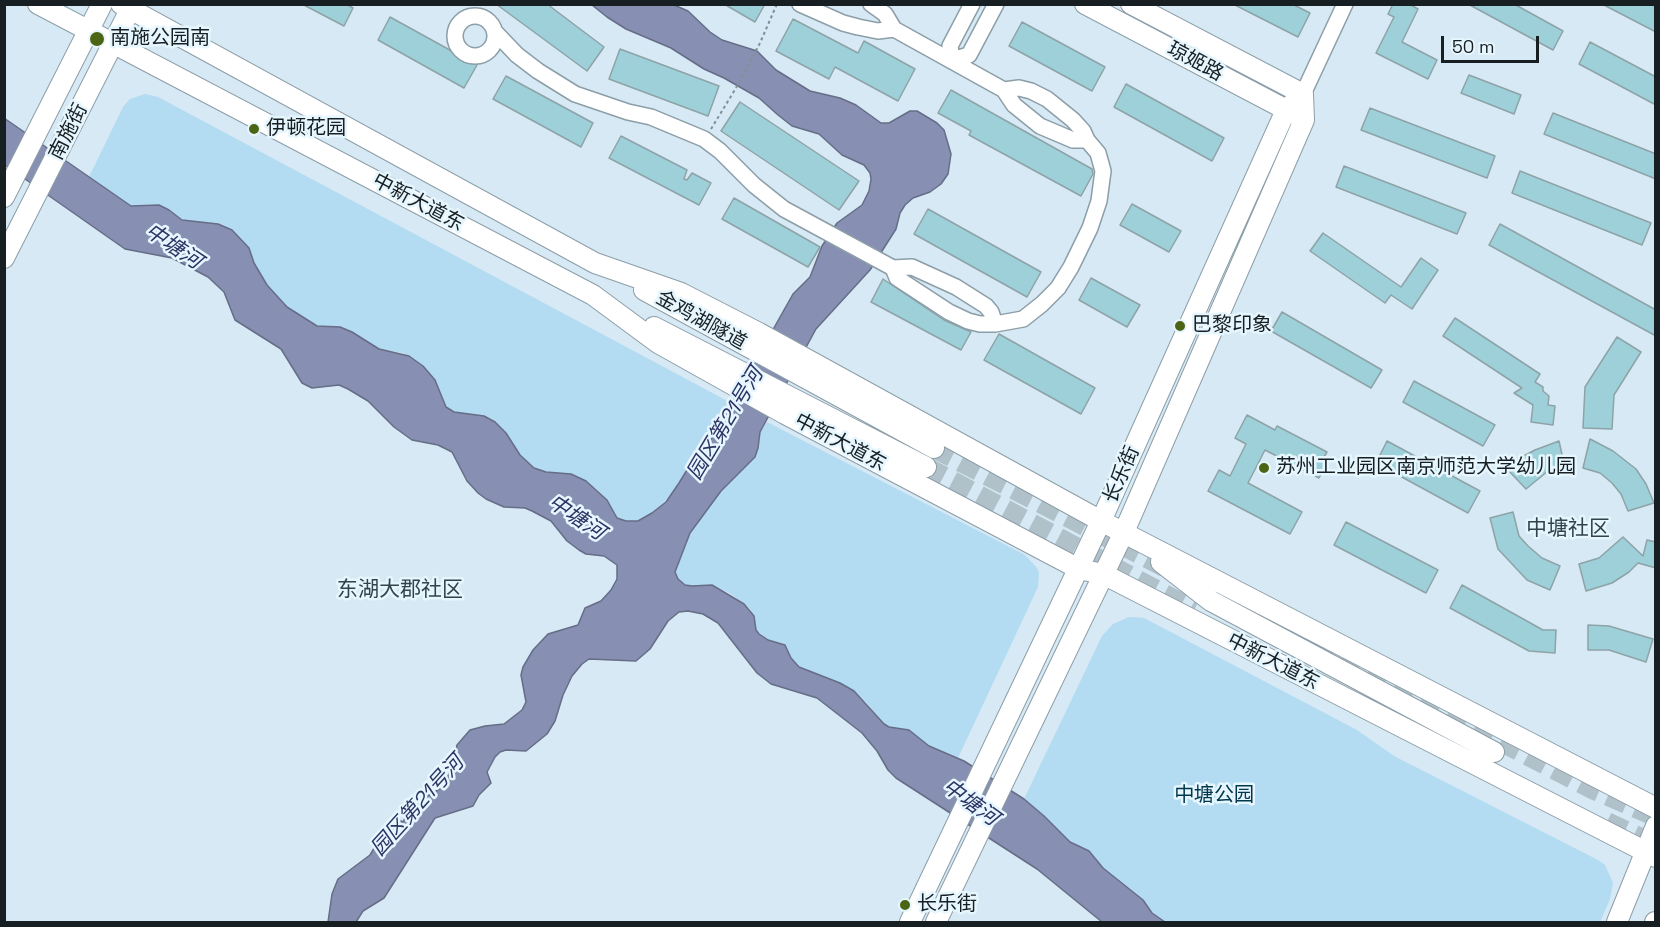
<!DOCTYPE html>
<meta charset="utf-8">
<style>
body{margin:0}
#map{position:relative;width:1660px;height:927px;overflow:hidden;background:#d6e9f4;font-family:"Space Grotesk",sans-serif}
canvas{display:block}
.frame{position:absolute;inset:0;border:6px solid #181f23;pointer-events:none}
.scale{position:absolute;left:1441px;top:36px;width:98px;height:27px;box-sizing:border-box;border:3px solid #181f23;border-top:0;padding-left:8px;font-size:18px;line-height:21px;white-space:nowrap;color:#181f23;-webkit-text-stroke:4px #e6f6fe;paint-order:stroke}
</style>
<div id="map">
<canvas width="1660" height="927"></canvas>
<div class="frame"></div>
<div class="scale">50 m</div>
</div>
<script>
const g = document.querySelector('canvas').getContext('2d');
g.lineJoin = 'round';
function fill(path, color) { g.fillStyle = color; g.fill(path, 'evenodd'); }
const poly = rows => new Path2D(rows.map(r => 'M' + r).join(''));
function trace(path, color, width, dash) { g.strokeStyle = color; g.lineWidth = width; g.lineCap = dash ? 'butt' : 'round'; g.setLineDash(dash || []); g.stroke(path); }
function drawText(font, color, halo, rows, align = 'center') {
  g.font = font + ' "Space Grotesk","Noto Sans SC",sans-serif'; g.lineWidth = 5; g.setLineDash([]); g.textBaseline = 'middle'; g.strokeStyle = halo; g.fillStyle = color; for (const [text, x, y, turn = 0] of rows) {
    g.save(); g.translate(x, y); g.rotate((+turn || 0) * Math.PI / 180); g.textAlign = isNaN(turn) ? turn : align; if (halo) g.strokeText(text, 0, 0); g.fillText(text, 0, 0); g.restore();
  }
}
fill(poly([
 [145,94,158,97,733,404,712,438,701,448,672,493,659,508,638,521,626,521,617,518,610,504,601,493,586,481,571,474,546,472,534,468,520,455,506,433,477,415,454,412,446,407,435,380,416,360,403,353,379,349,352,332,340,327,317,326,286,307,267,285,254,263,249,248,232,230,218,224,182,220,169,210,159,205,131,207,89,177,123,107,130,99],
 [767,422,1025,555,1037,568,1039,573,1038,587,958,758,929,746,909,730,889,727,884,724,865,701,840,683,799,667,791,658,787,647,782,643,768,640,759,634,756,630,754,616,750,609,731,594,712,585,688,586,681,582,677,577,675,567,690,533,721,491,738,472,750,462,759,443,759,434],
 [1129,617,1144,618,1357,730,1394,756,1598,860,1605,865,1613,883,1610,899,1600,922,1165,922,1156,917,1143,900,1103,868,1093,855,1082,847,1070,842,1044,816,1024,799,1102,636,1113,624]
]), '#b3dbf1');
const water = poly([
 [592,5,674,5,688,11,710,32,722,40,757,51,776,70,810,91,840,98,856,105,881,123,889,123,910,111,917,111,937,123,944,130,951,154,948,174,941,184,930,192,913,198,905,205,900,213,896,229,870,270,816,329,760,432,758,448,755,457,721,491,690,533,675,572,678,579,685,585,692,586,712,585,744,604,754,616,756,630,759,634,768,640,785,645,791,658,799,667,840,683,854,691,884,724,889,727,909,730,929,746,964,761,1024,799,1044,816,1070,842,1089,851,1103,868,1143,900,1152,913,1165,922,1102,922,1037,869,896,778,888,770,877,751,862,733,817,698,771,684,757,673,718,623,703,614,688,611,679,612,668,621,650,649,636,661,589,659,582,664,572,676,563,695,555,721,547,734,526,751,506,750,500,752,495,757,487,772,491,783,479,795,473,806,435,818,384,898,363,911,356,922,328,922,332,894,338,879,370,855,393,817,403,822,408,812,401,809,433,793,441,788,452,769,457,745,470,730,485,726,504,724,522,710,526,702,521,675,523,667,533,650,548,634,578,625,585,608,601,601,611,590,617,579,617,565,604,556,586,554,579,550,567,541,551,521,532,511,525,508,504,507,486,499,478,493,467,481,452,452,438,445,412,440,394,427,368,401,348,389,339,385,312,388,302,383,281,349,235,320,224,292,208,277,172,258,125,249,5,165,4,118,131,206,159,205,169,210,182,220,218,224,232,230,249,248,254,263,267,285,287,307,317,326,340,327,352,332,379,349,409,356,423,366,435,380,446,407,454,412,484,416,495,422,506,433,520,455,534,468,546,472,571,474,586,481,607,500,617,518,626,521,638,521,652,513,666,502,679,483,698,452,712,438,793,294,810,277,822,246,837,223,862,205,869,191,871,179,870,173,864,165,842,155,819,134,792,126,778,115,759,98,724,78,704,69,671,48,626,29,607,17,592,5]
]);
fill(water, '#878fb2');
trace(water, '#666d87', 1.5);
const building = poly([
 [302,4,346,4,353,8,344,26,302,4],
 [496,4,547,4,604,47,587,71,496,4],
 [724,4,765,4,755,22,724,4],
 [1233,4,1292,4,1310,13,1298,37,1233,4],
 [1393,4,1409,4,1418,9,1402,42,1437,60,1428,79,1376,53,1394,17,1388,14,1393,4],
 [1468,4,1514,4,1563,31,1553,50,1468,4],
 [1602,4,1656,4,1656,32,1602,4],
 [390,17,477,65,464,88,378,40,390,17],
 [793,19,858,53,864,41,915,69,898,101,835,67,829,79,776,51,793,19],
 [1022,22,1105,67,1092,91,1009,46,1022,22],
 [1590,42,1656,77,1656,105,1579,64,1590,42],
 [620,49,719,86,708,116,609,79,620,49],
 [1469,75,1521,95,1514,114,1461,93,1469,75],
 [506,76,593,123,581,147,493,99,506,76],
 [1126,84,1224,138,1212,161,1114,107,1126,84],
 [951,90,1092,169,1093,174,1081,196,969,135,971,131,938,113,951,90],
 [740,102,859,181,839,210,721,131,740,102],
 [1370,108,1495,156,1487,178,1361,130,1370,108],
 [1553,113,1656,154,1656,179,1544,134,1553,113],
 [621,136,687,170,684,179,687,180,692,173,711,183,699,205,609,158,621,136],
 [1344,166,1466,213,1457,234,1336,187,1344,166],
 [1520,171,1651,223,1642,245,1512,193,1520,171],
 [734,198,820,247,808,267,722,219,734,198],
 [1132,204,1181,231,1169,252,1120,225,1132,204],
 [928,209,1041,272,1027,297,914,234,928,209],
 [1500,224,1656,310,1656,336,1489,245,1500,224],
 [1323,233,1401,287,1421,258,1438,270,1412,309,1391,295,1385,303,1310,251,1323,233],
 [1091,278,1140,305,1127,327,1079,300,1091,278],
 [883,279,944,320,971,332,961,350,871,302,883,279],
 [1282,312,1382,370,1371,388,1271,331,1282,312],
 [1455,318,1540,374,1535,382,1543,387,1543,391,1549,396,1548,405,1555,406,1553,425,1531,422,1533,405,1514,393,1522,388,1443,336,1455,318],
 [999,334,1095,388,1081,414,984,360,999,334],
 [1617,337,1641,352,1614,395,1612,429,1583,428,1585,387,1617,337],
 [1414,381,1495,425,1483,446,1403,402,1414,381],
 [1247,415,1275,430,1277,426,1327,452,1324,457,1329,460,1319,478,1265,450,1248,483,1302,512,1290,534,1208,491,1219,470,1230,476,1246,444,1235,438,1247,415],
 [1590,439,1613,451,1636,469,1646,484,1654,503,1628,511,1621,494,1612,483,1600,473,1583,468,1590,439],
 [1387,441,1480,491,1468,513,1376,463,1387,441],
 [1559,441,1565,468,1548,471,1526,489,1508,470,1516,460,1535,450,1559,441],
 [1513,512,1519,536,1528,546,1542,558,1560,566,1550,590,1527,580,1498,549,1490,518,1513,512],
 [1346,522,1438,570,1426,593,1334,545,1346,522],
 [1623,537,1643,556,1647,540,1656,542,1656,568,1638,563,1629,572,1612,583,1586,591,1579,564,1599,558,1623,537],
 [1462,585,1543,630,1556,630,1555,653,1529,651,1450,608,1462,585],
 [1588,625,1609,626,1653,639,1646,662,1609,650,1588,650,1588,625]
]);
fill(building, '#9ed0d9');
trace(building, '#8da3a7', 1.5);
trace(poly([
 [934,448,1174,572],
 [926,467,1194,610],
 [1288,631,1592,789,1652,815],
 [1607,822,1656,845]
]), '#b0c1ca', 20, [20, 10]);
const minor = poly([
 [800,4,843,23,858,27,878,31,894,29],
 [871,4,885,14,894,29,1004,90,1014,105,1040,126,1073,140,1087,140,1083,131,1073,120,1047,99,1031,91,1019,88,1004,90],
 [972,4,950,46,952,60,969,55,996,4],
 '455 36a20 20 0 1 1 40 0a20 20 0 1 1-40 0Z',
 [495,32,517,55,538,71,575,94,628,112,651,117,704,139,720,151,754,185,784,209,893,268],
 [1303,94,1345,4],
 [995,324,980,324,968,321,949,312,897,278,893,268,912,267,956,287,986,306,991,312,995,324,1023,319,1042,304,1058,288,1071,267,1090,228,1099,201,1103,171,1098,153,1087,140]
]);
const major = poly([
 [38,4,593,295,658,343,785,414,1079,569,1103,574,1656,857],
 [121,4,595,263,681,293,759,333,1101,521,1656,808],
 [1085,4,1298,116],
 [1131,4,1303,94],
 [4,197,102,4],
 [4,258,133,4],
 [644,290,934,448],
 [654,327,926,467],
 [1161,562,1211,601,1494,752],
 [910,922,1101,521,1286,110,1303,94],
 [936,922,1124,532,1304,120,1303,94],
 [1617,922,1656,826],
 [1655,922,1656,922]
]);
trace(minor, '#8c9ea8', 18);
trace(major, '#8c9ea8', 22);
trace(poly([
 [711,129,736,88,760,43,777,4]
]), '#829098', 2, [3, 3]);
trace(minor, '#fff', 15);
trace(major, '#fff', 20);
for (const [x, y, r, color] of [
 [97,39,8,"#4c6514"],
 [254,129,6,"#4c6514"],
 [1180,326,6,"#4c6514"],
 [1264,468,6,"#4c6514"],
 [905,905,6,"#4c6514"]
]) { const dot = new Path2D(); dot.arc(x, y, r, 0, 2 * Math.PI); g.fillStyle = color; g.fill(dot); trace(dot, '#e6f6fe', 2); }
drawText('20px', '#181f23', '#e6f6fe', [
 ["南施公园南",110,39],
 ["伊顿花园",266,129],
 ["巴黎印象",1192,326],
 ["苏州工业园区南京师范大学幼儿园",1276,468],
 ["长乐街",917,905]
], 'left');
drawText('20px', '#181f23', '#e6f6fe', [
 ["琼姬路",1195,62,28],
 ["南施街",69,132,-63],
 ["中新大道东",418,203,28],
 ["金鸡湖隧道",701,321,29],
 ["中新大道东",840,443,28],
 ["长乐街",1122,475,-66],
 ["中新大道东",1273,662,27]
]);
drawText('20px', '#00374e', '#e6f6fe', [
 ["中塘公园",1214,796]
]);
drawText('italic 21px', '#2d3363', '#e6f6fe', [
 ["中塘河",173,247,34],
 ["园区第21号河",726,424,-59],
 ["中塘河",576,518,34],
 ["中塘河",970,803,36],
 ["园区第21号河",418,806,-48]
]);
drawText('21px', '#33424b', '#e6f6fe', [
 ["中塘社区",1568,529],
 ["东湖大郡社区",400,590]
]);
</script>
